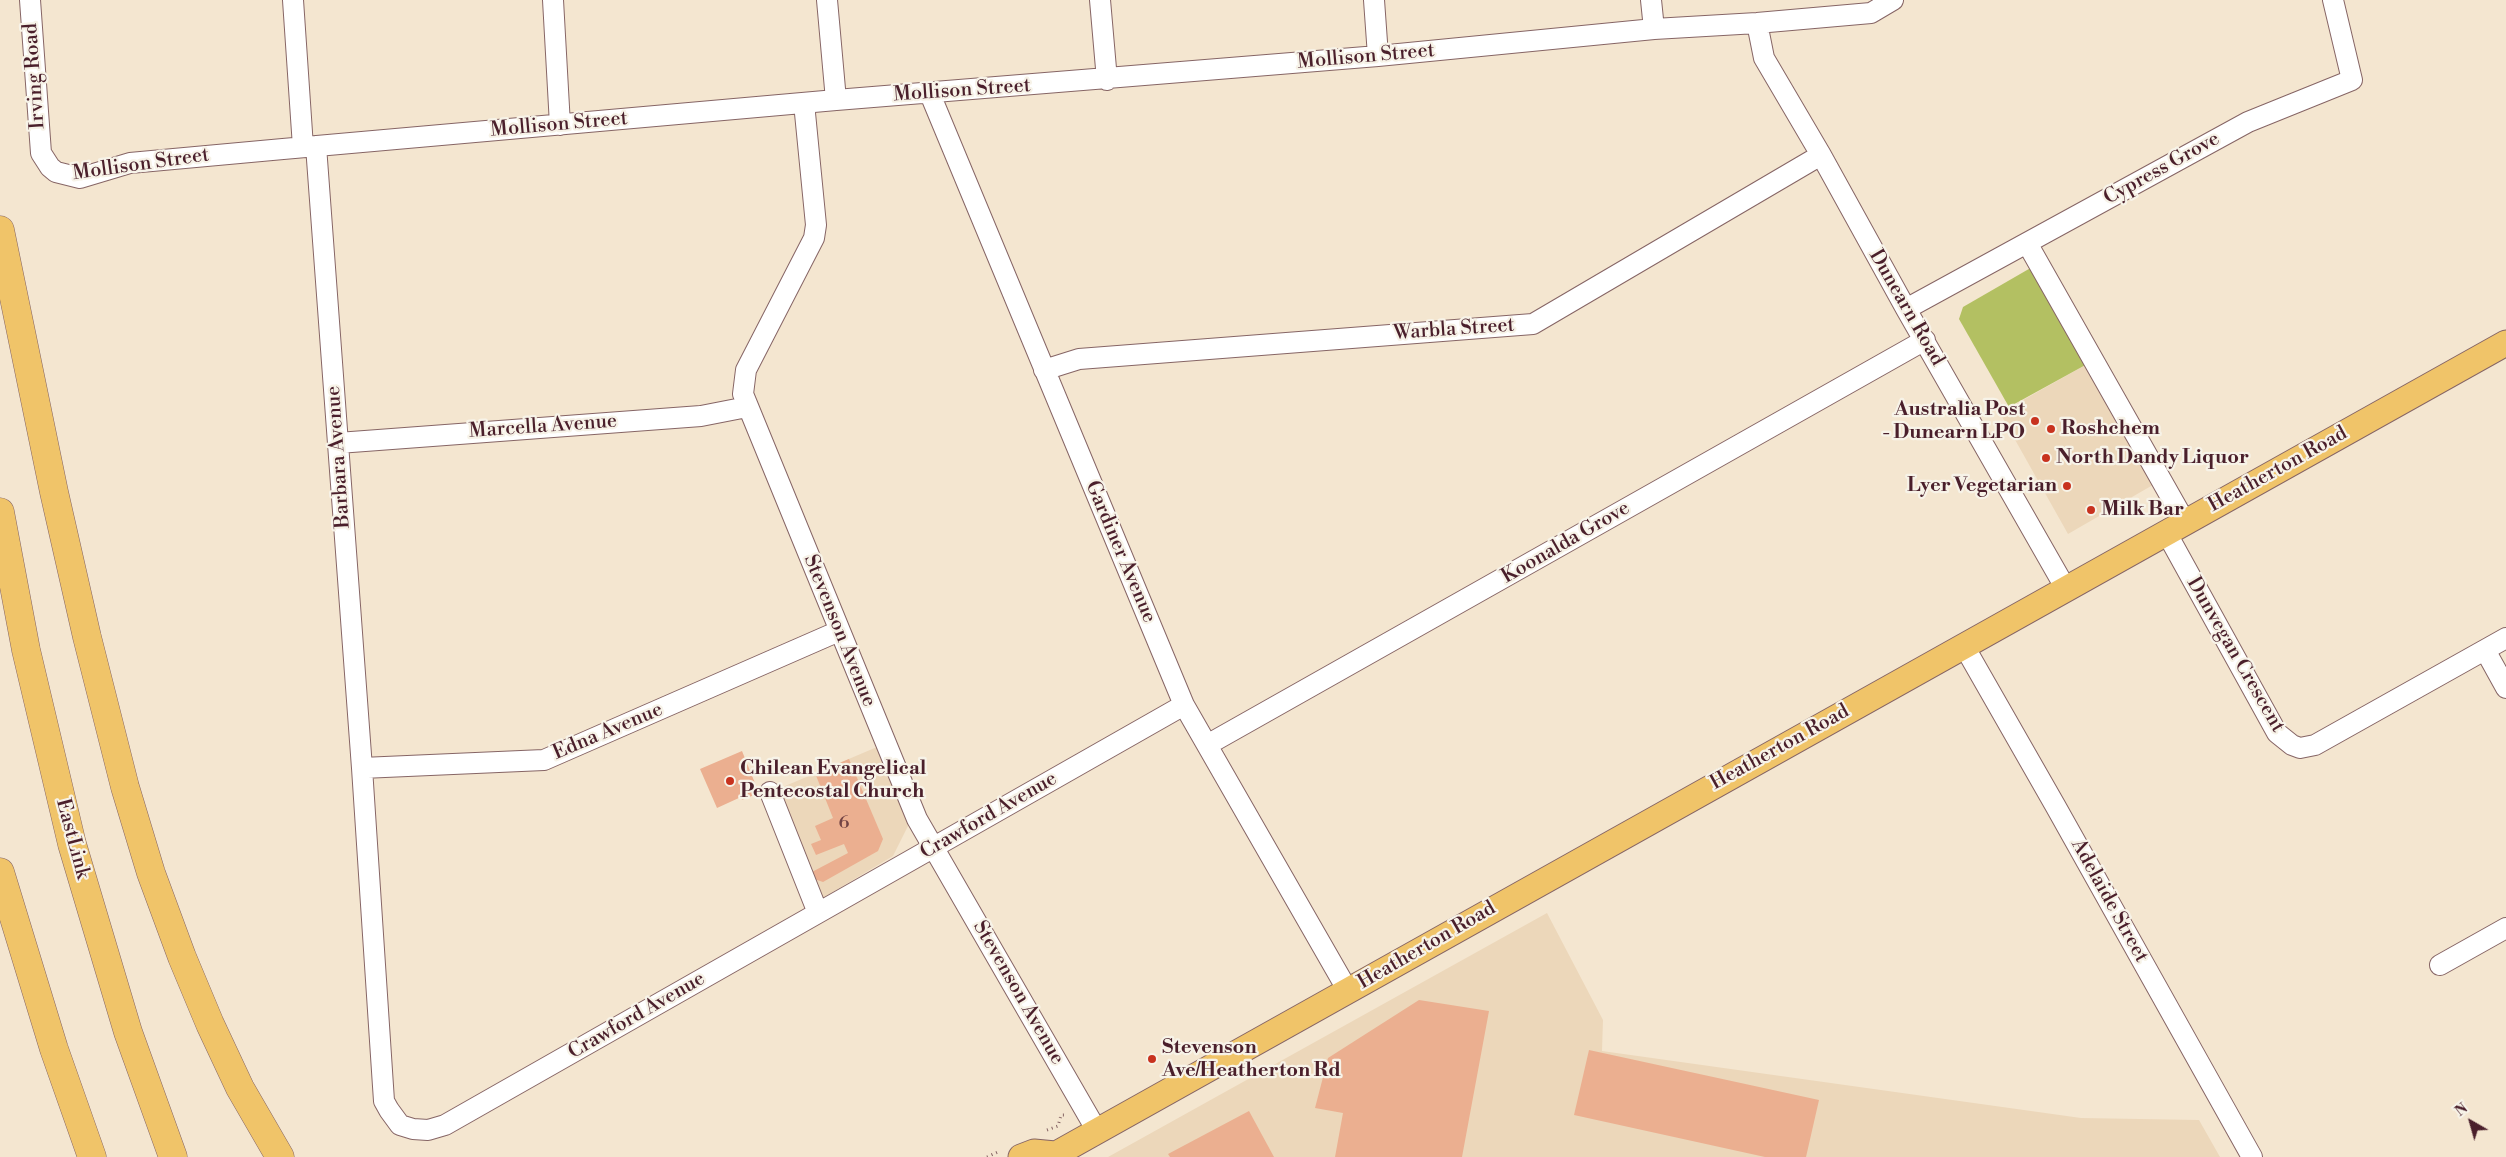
<!DOCTYPE html>
<style>
body{margin:0}
#map{position:relative;width:2506px;height:1157px;overflow:hidden;background:#f4e6d0;font-family:"Libre Bodoni",serif}
canvas{display:block}
.north{position:absolute;left:2446px;top:1097px;width:50px;height:50px;-webkit-text-stroke:4px #f7f3e8;paint-order:stroke;rotate:322deg;font-size:14px;font-weight:700;line-height:20px;text-align:center;color:#4a1f2b}
.north::after{content:'';display:block;margin:auto;width:18px;height:22px;background:#4a1f2b;clip-path:polygon(50% 0,100% 100%,50% 72%,0 100%)}
</style>
<div id="map">
<canvas width="2506" height="1157"></canvas>
<div class="north">N</div>
</div>
<script>
const g = document.querySelector('canvas').getContext('2d');
g.lineJoin = 'round';
function fill(path, color) { g.fillStyle = color; g.fill(path, 'evenodd'); }
const poly = rows => new Path2D(rows.map(r => 'M' + r).join(''));
function trace(path, color, width, dash) { g.strokeStyle = color; g.lineWidth = width; g.lineCap = dash ? 'butt' : 'round'; g.setLineDash(dash || []); g.stroke(path); }
function drawText(font, color, halo, rows, align = 'center') {
  g.font = font + ' "Libre Bodoni",serif'; g.lineWidth = 4.5; g.setLineDash([]); g.textBaseline = 'middle'; g.strokeStyle = halo; g.fillStyle = color; for (const [text, x, y, turn = 0] of rows) {
    g.save(); g.translate(x, y); g.rotate((+turn || 0) * Math.PI / 180); g.textAlign = isNaN(turn) ? turn : align; if (halo) g.strokeText(text, 0, 0); g.fillText(text, 0, 0); g.restore();
  }
}
fill(poly([
 [2089,363,2158,482,2068,534,2000,413],
 [877,747,909,824,893,856,811,905,764,795],
 [1547,913,1603,1020,1602,1051,2081,1118,2199,1120,2220,1157,1108,1157]
]), '#ecd7ba');
fill(poly([
 [2034,266,2089,363,2009,407,1959,319,1963,307]
]), '#b3c062');
fill(poly([
 [742,751,759,793,742,800,741,797,717,808,700,769],
 [849,759,883,839,878,851,823,882,811,878,810,873,848,853,844,844,816,855,811,844,821,840,815,826,833,818,815,773],
 [1419,1000,1489,1011,1462,1157,1335,1157,1343,1113,1315,1108,1328,1058],
 [1589,1050,1819,1100,1806,1157,1765,1157,1574,1115],
 [1249,1111,1274,1157,1170,1157,1168,1154]
]), '#ebaf90');
const minor = poly([
 [30,0,41,153,50,167,56,172,80,178,130,163,283,149,836,100,1378,56,1654,29,1757,23,1871,13,1893,0],
 [293,0,303,147],
 [553,0,560,125],
 [827,0,836,100],
 [1100,0,1107,80],
 [1374,0,1378,56],
 [1651,0,1654,29],
 [1757,23,1764,58,1821,155,1906,309,2066,589],
 [930,94,1184,705,1348,991],
 [804,103,816,225,814,238,746,370,743,394,917,819,1097,1131],
 [316,146,362,768,383,1086,384,1101,389,1110,400,1125,413,1129,428,1130,445,1125,1184,705],
 [2027,243,2185,522],
 [1906,309,2248,122,2352,80,2333,0],
 [1044,370,1079,359,1533,324,1821,155],
 [338,443,701,416,747,407],
 [2166,532,2277,733,2292,745,2300,748,2315,745,2506,638],
 [1964,646,2056,807,2252,1157],
 [2485,650,2506,688],
 [1207,745,1925,340],
 [362,768,544,760,839,631],
 [770,792,818,913],
 [2440,965,2506,928]
]);
const major = poly([
 [1021,1157,1034,1152,1055,1154],
 [1051,1157,2506,343]
]);
const highway = poly([
 [0,230,54,492,87,637,125,787,151,873,182,957,210,1024,240,1088,280,1157],
 [0,512,26,650,72,844,128,1032,173,1157],
 [0,872,54,1049,92,1157]
]);
trace(minor, '#866565', 22);
trace(major, '#866565', 27);
trace(highway, '#866565', 29);
trace(poly([
 [1047,1130,1058,1126,1061,1115,1064,1115],
 [987,1157,1000,1151]
]), '#866565', 3, [1, 4]);
trace(minor, '#fff', 20);
trace(major, '#f0c469', 25);
trace(highway, '#f0c469', 28);
for (const [x, y, r, color] of [
 [2035,421,5,"#c8321e"],
 [2051,429,5,"#c8321e"],
 [2046,458,5,"#c8321e"],
 [2067,486,5,"#c8321e"],
 [2091,510,5,"#c8321e"],
 [730,781,5,"#c8321e"],
 [1152,1059,5,"#c8321e"]
]) { const dot = new Path2D(); dot.arc(x, y, r, 0, 2 * Math.PI); g.fillStyle = color; g.fill(dot); trace(dot, '#f7f3e8', 2); }
drawText('18px', '#724344', null, [
 ["6",844,824]
]);
drawText('20px', '#4a1f2b', '#f7f3e8', [
 ["Mollison Street",1366,57,-5],
 ["Irving Road",35,76,-94],
 ["Mollison Street",962,91,-4],
 ["Mollison Street",559,125,-5],
 ["Mollison Street",141,165,-8],
 ["Cypress Grove",2162,169,-29],
 ["Dunearn Road",1906,308,60],
 ["Warbla Street",1454,330,-4],
 ["Marcella Avenue",543,427,-4],
 ["Barbara Avenue",339,457,-94],
 ["Heatherton Road",2278,470,-29],
 ["Koonalda Grove",1566,543,-30],
 ["Gardiner Avenue",1120,552,67],
 ["Stevenson Avenue",839,631,68],
 ["Dunvegan Crescent",2235,655,60],
 ["Edna Avenue",608,732,-23],
 ["Heatherton Road",1780,748,-29],
 ["Crawford Avenue",989,816,-30],
 ["EastLink",72,839,75],
 ["Adelaide Street",2109,901,61],
 ["Heatherton Road",1427,946,-30],
 ["Stevenson Avenue",1018,993,60],
 ["Crawford Avenue",637,1016,-30]
]);
drawText('bold 20px', '#4a1f2b', '#f7f3e8', [
 ["Australia Post",2025,410,"right"],
 ["- Dunearn LPO",2025,433,"right"],
 ["Roshchem",2061,429],
 ["North Dandy Liquor",2056,458],
 ["Lyer Vegetarian",2057,486,"right"],
 ["Milk Bar",2101,510],
 ["Chilean Evangelical",740,769],
 ["Pentecostal Church",740,792],
 ["Stevenson",1162,1048],
 ["Ave/Heatherton Rd",1162,1071]
], 'left');
</script>
